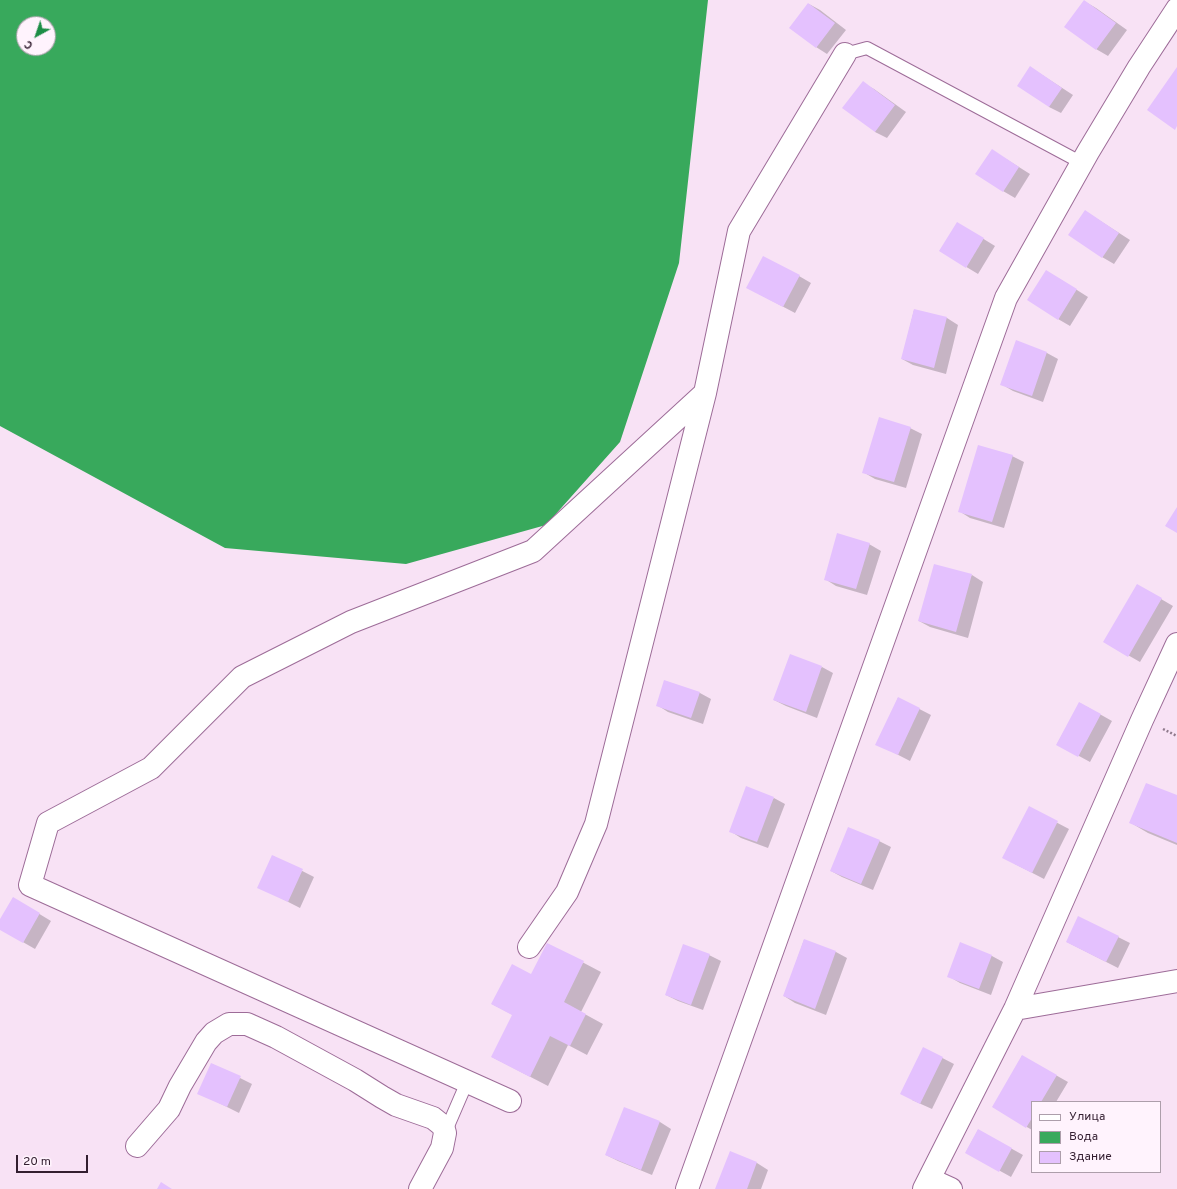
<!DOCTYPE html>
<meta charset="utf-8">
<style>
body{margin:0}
#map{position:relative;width:1177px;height:1189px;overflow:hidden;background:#f8e2f5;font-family:Overpass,sans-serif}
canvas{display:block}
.legend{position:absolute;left:1031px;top:1101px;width:130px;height:72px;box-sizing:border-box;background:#fff3fd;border:1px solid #ad9eab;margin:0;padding:5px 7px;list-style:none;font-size:12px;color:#331e30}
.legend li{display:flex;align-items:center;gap:8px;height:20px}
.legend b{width:20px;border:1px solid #ad9eab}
.north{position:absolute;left:16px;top:16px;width:40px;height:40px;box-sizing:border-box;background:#fff3fd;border:1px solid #ad9eab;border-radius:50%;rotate:220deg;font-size:11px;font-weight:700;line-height:16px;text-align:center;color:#331e30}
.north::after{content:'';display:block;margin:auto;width:14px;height:18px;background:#1c8d46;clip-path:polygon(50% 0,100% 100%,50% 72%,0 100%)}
.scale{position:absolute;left:16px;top:1155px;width:72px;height:18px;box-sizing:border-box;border:2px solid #331e30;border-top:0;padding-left:5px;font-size:12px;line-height:14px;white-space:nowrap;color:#331e30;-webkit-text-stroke:3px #fff3fd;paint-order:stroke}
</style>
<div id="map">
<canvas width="1177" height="1189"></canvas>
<ul class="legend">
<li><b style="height:5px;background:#fff"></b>Улица</li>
<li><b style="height:11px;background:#38a95c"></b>Вода</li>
<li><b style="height:11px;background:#e4c1fe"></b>Здание</li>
</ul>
<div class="north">С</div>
<div class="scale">20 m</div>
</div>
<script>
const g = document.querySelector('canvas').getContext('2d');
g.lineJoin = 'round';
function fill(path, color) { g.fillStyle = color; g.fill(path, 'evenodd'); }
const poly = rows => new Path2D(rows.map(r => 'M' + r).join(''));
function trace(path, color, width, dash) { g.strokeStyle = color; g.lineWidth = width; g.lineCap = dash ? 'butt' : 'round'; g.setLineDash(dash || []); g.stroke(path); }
fill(poly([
 [0,0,708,0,679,263,620,442,546,525,406,564,225,548,0,426],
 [24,24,48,24,48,48,24,48]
]), '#38a95c');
fill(poly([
 [1084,1,1096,8,1127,30,1108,56,1096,49],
 [809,4,820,10,846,30,827,54,816,47],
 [1030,67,1073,95,1061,113,1049,107],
 [863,83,874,89,906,112,887,138,875,132],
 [1003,157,1030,174,1015,198,1003,191],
 [1085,211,1130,240,1114,264,1102,257],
 [969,230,995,246,978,274,940,251],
 [799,276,811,283,795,313,759,294],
 [1058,278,1088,297,1070,326,1058,319],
 [914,310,947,318,958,325,946,374,913,365,902,359],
 [1016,342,1047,353,1058,359,1043,402,1013,391,1001,384],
 [910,428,922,434,906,488,875,479,863,472],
 [1012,456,1024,462,1004,528,970,518,959,511],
 [869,544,881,551,867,595,836,586,825,579],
 [972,575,983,582,968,638,930,627,919,621],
 [1137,585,1173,606,1140,662,1105,642],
 [822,667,833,673,817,718,786,706,774,700],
 [665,681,700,693,711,699,703,724,668,712,657,705],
 [898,698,931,715,910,761,877,744],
 [1080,703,1112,721,1090,762,1057,744],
 [1177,796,1177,845,1148,833,1131,823],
 [774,798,785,804,768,848,741,838,730,831],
 [1029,808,1069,829,1044,879,1015,864],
 [879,841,891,847,873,890,842,877,831,871],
 [273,856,314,877,300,908,259,887],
 [13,898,51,921,35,949,0,929,0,921],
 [1118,937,1130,943,1118,968,1067,942],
 [804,940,836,952,847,958,826,1015,795,1003,784,996],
 [548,944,601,972,581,1012,603,1024,587,1055,568,1045,548,1086,492,1057,513,1015,492,1004,532,975],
 [961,944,992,956,1003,962,991,995,960,983,948,976],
 [709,955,721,961,703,1010,678,1001,666,995],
 [923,1048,954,1064,932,1109,912,1100],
 [1022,1056,1068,1082,1056,1102,1032,1102,1032,1130,993,1107],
 [212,1064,252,1084,239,1113,199,1093],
 [625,1108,660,1122,671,1129,652,1175,618,1161,606,1155],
 [978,1130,1023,1155,1011,1177,966,1152],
 [731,1153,757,1163,768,1170,761,1189,716,1189]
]), '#0003');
fill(poly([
 [1084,0,1116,23,1096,50,1064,27],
 [808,3,835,23,816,48,789,28],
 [1030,66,1062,88,1049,107,1017,86],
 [1177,67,1177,126,1175,130,1147,110],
 [863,81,895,105,875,132,842,108],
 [992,149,1019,167,1003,192,975,174],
 [1085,210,1119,233,1102,258,1068,235],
 [957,222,984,238,966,268,939,251],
 [763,256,800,275,783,307,746,288],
 [1046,270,1077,289,1058,320,1027,300],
 [914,309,947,317,934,368,901,359],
 [1016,340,1047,352,1032,396,1000,385],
 [879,417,911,427,894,482,862,473],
 [978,445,1013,455,992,522,958,512],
 [1177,507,1177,533,1165,526],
 [837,533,870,543,856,589,824,580],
 [934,564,972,574,956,632,918,621],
 [1137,584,1162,598,1128,657,1103,642],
 [790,654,822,666,806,712,773,700],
 [664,680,700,692,691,718,656,706],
 [898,697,920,708,898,755,875,745],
 [1079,702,1101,714,1078,757,1056,745],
 [1146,783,1177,795,1177,843,1129,823],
 [746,786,774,797,757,842,729,832],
 [1029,806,1058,821,1032,873,1002,858],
 [848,827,880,840,861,884,830,871],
 [272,855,303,869,288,902,257,888],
 [13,897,40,913,23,943,0,930,0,919],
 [1078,916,1119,936,1106,962,1066,942],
 [804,939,836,951,815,1009,783,996],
 [960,942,992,955,979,989,947,977],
 [547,943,584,961,564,1002,586,1014,570,1046,550,1036,530,1077,491,1057,512,1015,491,1004,512,964,531,974],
 [683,944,710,954,691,1005,665,995],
 [923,1047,943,1057,920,1104,900,1094],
 [1022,1055,1057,1075,1041,1102,1032,1102,1032,1118,1026,1128,992,1107],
 [211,1063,241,1076,227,1107,197,1094],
 [624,1107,660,1121,641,1170,605,1155],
 [978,1129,1012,1148,999,1172,965,1153],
 [730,1151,757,1162,747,1189,715,1189],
 [161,1182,172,1189,157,1189]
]), '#e4c1fe');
const lane = poly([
 [845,54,867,48,1082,163],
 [445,1133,467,1082]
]);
const street = poly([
 [529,947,567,892,596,824,705,393,739,231,845,54],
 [1015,1009,1177,981],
 [510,1101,30,885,48,823,151,768,242,677,351,622,533,551,705,393],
 [137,1146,169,1109,180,1086,206,1042,214,1033,229,1024,247,1024,276,1037,355,1080,382,1097,396,1105,433,1118,443,1126,445,1133,442,1148,420,1189],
 [929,1179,951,1189],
 [687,1189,1006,298,1088,152,1139,67,1177,9],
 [924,1189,1015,1009,1142,720,1177,644]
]);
trace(lane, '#9d6c98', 14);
trace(street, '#9d6c98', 24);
trace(poly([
 [1163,729,1177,736]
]), '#8f7a8c', 2.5, [2, 2]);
trace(lane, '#fff', 12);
trace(street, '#fff', 22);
</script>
